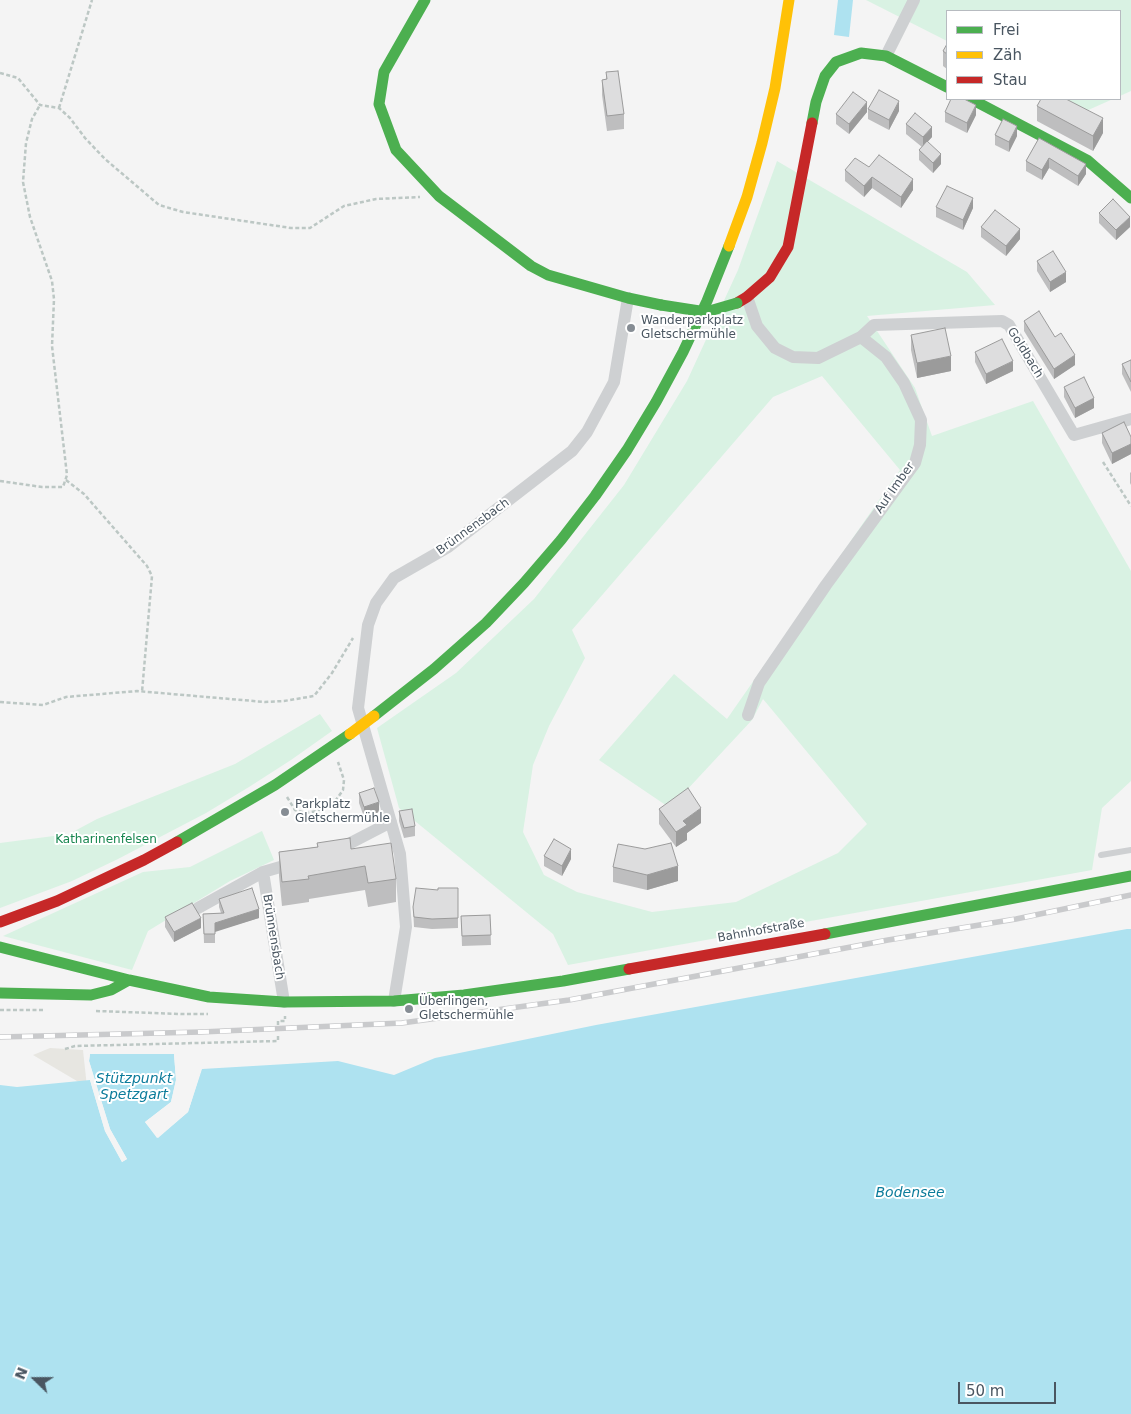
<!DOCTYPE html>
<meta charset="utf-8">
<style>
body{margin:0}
#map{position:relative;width:1131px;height:1414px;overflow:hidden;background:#f4f4f4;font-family:"DejaVu Sans",sans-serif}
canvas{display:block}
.legend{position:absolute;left:946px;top:10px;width:175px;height:90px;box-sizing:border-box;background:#fff;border:1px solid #b7bbc0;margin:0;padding:6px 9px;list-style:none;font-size:15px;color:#4a5661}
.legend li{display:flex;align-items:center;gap:10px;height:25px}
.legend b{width:25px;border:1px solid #b7bbc0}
.north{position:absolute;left:10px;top:1354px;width:50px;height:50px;-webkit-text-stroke:4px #fff;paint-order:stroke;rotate:292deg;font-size:14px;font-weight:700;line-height:20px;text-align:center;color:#4a5661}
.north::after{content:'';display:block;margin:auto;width:18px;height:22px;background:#4a5661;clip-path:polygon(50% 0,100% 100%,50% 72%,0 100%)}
.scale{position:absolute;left:958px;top:1382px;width:98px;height:22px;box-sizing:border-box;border:2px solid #4a5661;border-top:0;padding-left:6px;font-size:15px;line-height:18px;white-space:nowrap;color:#4a5661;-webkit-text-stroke:4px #fff;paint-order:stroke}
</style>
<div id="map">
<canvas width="1131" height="1414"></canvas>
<ul class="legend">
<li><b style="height:6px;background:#4caf50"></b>Frei</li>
<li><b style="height:6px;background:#ffc107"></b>Zäh</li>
<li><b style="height:6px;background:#c62828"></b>Stau</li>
</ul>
<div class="north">N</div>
<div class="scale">50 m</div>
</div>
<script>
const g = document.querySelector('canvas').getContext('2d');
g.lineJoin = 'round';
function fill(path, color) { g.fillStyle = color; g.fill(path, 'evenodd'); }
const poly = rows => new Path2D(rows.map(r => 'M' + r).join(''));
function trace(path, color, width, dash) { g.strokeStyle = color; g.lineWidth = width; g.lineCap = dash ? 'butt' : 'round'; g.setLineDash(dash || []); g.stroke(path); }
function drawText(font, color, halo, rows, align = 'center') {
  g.font = font + ' "DejaVu Sans",sans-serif'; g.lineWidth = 4; g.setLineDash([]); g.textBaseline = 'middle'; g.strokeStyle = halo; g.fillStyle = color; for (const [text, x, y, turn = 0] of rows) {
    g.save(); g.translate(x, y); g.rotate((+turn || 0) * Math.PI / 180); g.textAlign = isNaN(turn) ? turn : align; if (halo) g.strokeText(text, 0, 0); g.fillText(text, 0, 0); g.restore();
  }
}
fill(poly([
 [866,0,1131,0,1131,91,1120,96,1120,11,947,11,947,41],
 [1062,99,1113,99,1086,111],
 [777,161,967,272,995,305,867,316,915,388,932,436,1033,401,1131,571,1131,781,1102,808,1092,870,568,965,553,934,399,808,377,728,456,673,534,599,624,485,687,381,738,270],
 [822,376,900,470,727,719,674,674,599,760,670,808,752,720,763,699,867,824,838,853,736,902,652,912,577,892,544,875,523,832,533,765,549,726,585,658,572,630,773,397],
 [320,714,332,731,291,760,249,787,206,813,118,859,72,881,0,908,0,843,69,834,97,819,235,764],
 [262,831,274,860,230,881,148,931,132,970,3,936,143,872,190,867]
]), '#d9f2e3');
fill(poly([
 [50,1048,83,1050,87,1087,33,1055]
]), '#e7e6e1');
fill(poly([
 [838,0,853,0,849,37,834,35],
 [1127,929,1131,929,1131,1414,0,1414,0,1085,17,1087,90,1080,105,1131,122,1162,127,1159,110,1129,89,1061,90,1054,174,1054,176,1080,171,1102,145,1122,158,1138,188,1112,202,1069,338,1061,394,1075,435,1058,596,1025]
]), '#aee2f0');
fill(poly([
 [90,1051,176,1052,179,1080,173,1102,149,1123,158,1134,186,1111,199,1068,202,1067,188,1112,157,1138,145,1122,171,1102,176,1080,174,1054,90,1054,89,1061,110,1129,127,1159,122,1162,105,1131,90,1080,89,1078,92,1080,107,1130,123,1159,124,1158,108,1130,87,1062,88,1053]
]), '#f4f4f4');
trace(poly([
 [0,73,18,78,40,105,59,108,70,118,85,138,105,159,159,205,183,212,291,228,310,228,344,206,376,199,420,197],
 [59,108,92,0],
 [1103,462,1131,506],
 [66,480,84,494,147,566,152,576,142,692],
 [0,481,42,487,63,487,67,475,52,346,54,299,52,281,30,217,23,182,26,143,32,119,40,105],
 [0,702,43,705,66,697,137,691,265,702,284,701,314,696,332,673,353,638],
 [287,797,295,810,306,813,317,811,336,800,343,790,344,780,338,762],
 [0,1010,43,1010],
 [96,1011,181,1014,208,1014],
 [278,1025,278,1021,285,1021,285,1016],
 [65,1049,75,1046,278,1041,278,1036]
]), '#bcc7c4', 2.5, [4, 2.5]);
trace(poly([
 [1101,855,1131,850]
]), '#ced0d2', 6);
trace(poly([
 [886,56,914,0],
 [747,297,757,326,775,348,793,357,818,358,861,337,874,325,1002,321,1009,325,1074,435,1131,419],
 [748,715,759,683,826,585,915,463,920,445,921,420,904,383,886,357,861,337],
 [335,851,391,822],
 [263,872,284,1002],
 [198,908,263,872,294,863],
 [394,1001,406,927,400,854,358,708,368,625,376,603,394,578,448,547,572,451,587,432,614,382,628,298]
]), '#ced0d2', 12);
trace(poly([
 [425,0,384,72,379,104,396,150,439,196,531,266,548,275,628,298,661,305],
 [971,99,1087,160,1131,198],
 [812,123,816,102,825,76,836,62,861,53,886,56,947,87],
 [374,716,434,669,486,623,524,583,561,540,595,496,627,450,656,402,683,352,707,301,729,246],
 [177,842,275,785,350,734],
 [825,934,1131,876],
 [0,947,129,980,209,997,284,1002,394,1001,464,995,563,981,629,969],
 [0,993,91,995,111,990,129,980]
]), '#4caf50', 11);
trace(poly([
 [729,246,747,197,762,143,775,88,789,0]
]), '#ffc107', 11);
trace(poly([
 [737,303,747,297,770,277,788,247,812,123],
 [0,922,57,901,144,860,177,842],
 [629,969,825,934]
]), '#c62828', 11);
const rail = poly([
 [0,1037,201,1032,402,1023,569,1000,888,940,1016,919,1131,895]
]);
trace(rail, '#c9cacc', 5.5);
trace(rail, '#fff', 4, [11]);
trace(poly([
 [661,305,706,312,737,303]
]), '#4caf50', 11);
trace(poly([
 [350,734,374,716]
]), '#ffc107', 11);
fill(poly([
 [947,44,947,69,943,66,943,51],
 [606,72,624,114,624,129,607,131,602,95,602,80,606,79],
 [1037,106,1103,133,1093,151,1037,121],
 [868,109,899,111,889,130,868,119],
 [867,112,849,134,836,124,836,114],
 [945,112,976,115,967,133,945,122],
 [906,124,932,137,927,142,941,164,933,173,919,160,919,150,922,147,906,134],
 [995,135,1017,136,1009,152,995,145],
 [1039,138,1086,174,1078,186,1049,168,1042,180,1026,171,1026,161],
 [869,167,913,190,901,208,872,188,864,197,845,181,845,170],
 [936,207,973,208,963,230,936,217],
 [1099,213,1130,227,1116,240,1099,223],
 [981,227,1020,239,1006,256,981,237],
 [1037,261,1066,282,1050,292,1037,271],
 [1024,321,1055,337,1075,365,1054,379,1024,331],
 [911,335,951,371,917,378,911,350],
 [975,352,1013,371,986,384,975,362],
 [1131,360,1131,392,1122,374,1122,364],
 [1064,387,1094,408,1075,418,1064,397],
 [1102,433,1131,437,1131,454,1112,464,1102,443],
 [1131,472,1131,485,1130,483,1130,473],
 [359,793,379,812,364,817,359,803],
 [659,809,701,823,687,833,687,840,676,847,659,824],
 [399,811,415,826,415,836,404,838,399,821],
 [317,843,351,849,396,879,396,902,368,907,365,890,309,899,309,902,282,906,279,876,279,852,317,847],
 [645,849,678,881,647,890,613,882,613,867],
 [544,856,571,859,562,876,544,866],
 [458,888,458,928,432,929,414,927,413,907,438,890],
 [219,899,259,918,215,931,215,943,204,943,203,914,221,913,219,907],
 [490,915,491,945,462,946,461,916],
 [165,917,201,928,174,942,165,927]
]), '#bebebf');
fill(poly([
 [899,101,899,111,889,130,889,120],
 [867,102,867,112,849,134,849,124],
 [976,105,976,115,967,133,967,123],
 [1103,118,1103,133,1093,151,1093,136],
 [1017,126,1017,136,1009,152,1009,142],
 [932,127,932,137,923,147,923,137],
 [941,154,941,164,933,173,933,163],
 [1049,158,1049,168,1042,180,1042,170],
 [1086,164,1086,174,1078,186,1078,176],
 [872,177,872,188,864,197,864,186],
 [913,179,913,190,901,208,901,197],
 [973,198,973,208,963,230,963,220],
 [1130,217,1130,227,1116,240,1116,230],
 [1020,229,1020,239,1006,256,1006,246],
 [1066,272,1066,282,1050,292,1050,282],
 [1075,355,1075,365,1054,379,1054,369],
 [951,356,951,371,917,378,917,363],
 [1013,361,1013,371,986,384,986,374],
 [1094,398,1094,408,1075,418,1075,408],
 [1131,444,1131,454,1112,464,1112,453],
 [379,802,379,812,364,817,364,807],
 [701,808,701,823,687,833,687,840,676,847,676,832,683,821],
 [571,849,571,859,562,876,562,866],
 [678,866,678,881,647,890,647,875],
 [259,909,259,918,215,932,215,923],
 [201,918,201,928,174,942,174,932]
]), '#9b9b9b');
const building = poly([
 [947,44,947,54,943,51,947,44],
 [618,71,624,114,607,116,602,80,607,79,606,72,618,71],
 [879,90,899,101,889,120,868,109,879,90],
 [853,92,867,102,849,124,836,114,853,92],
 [951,99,964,99,976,105,967,123,945,112,951,99],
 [1041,99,1066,99,1103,118,1093,136,1037,106,1041,99],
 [915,113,932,127,923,137,906,124,915,113],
 [1003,119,1017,126,1009,142,995,135,1003,119],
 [1039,138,1086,164,1078,176,1049,158,1042,170,1026,161,1039,138],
 [927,141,941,154,933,163,919,150,927,141],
 [879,155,913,179,901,197,872,177,864,186,845,170,855,158,869,167,879,155],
 [947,186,973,198,963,220,936,207,947,186],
 [1113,199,1130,217,1116,230,1099,213,1113,199],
 [995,210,1020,229,1006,246,981,227,995,210],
 [1053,251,1066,272,1050,282,1037,261,1053,251],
 [1039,311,1055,337,1061,333,1075,355,1054,369,1024,321,1039,311],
 [945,328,951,356,917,363,911,335,945,328],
 [1002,339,1013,361,986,374,975,352,1002,339],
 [1131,360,1131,382,1122,364,1131,360],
 [1084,377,1094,398,1075,408,1064,387,1084,377],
 [1124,422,1131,437,1131,444,1112,453,1102,433,1124,422],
 [374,788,379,802,364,807,359,793,374,788],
 [688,788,701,808,683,821,687,825,676,832,659,809,688,788],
 [412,809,415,826,404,828,399,811,412,809],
 [350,838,351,849,391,843,396,879,368,883,365,866,308,876,309,879,282,882,279,852,318,847,317,843,350,838],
 [554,839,571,849,562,866,544,856,554,839],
 [671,843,678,866,647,875,613,867,618,844,645,849,671,843],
 [252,888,259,909,215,923,215,934,204,934,203,914,224,913,219,899,252,888],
 [416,888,438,890,438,888,458,888,458,918,432,919,414,917,413,907,416,888],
 [192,903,201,918,174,932,165,917,192,903],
 [490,915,491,935,462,936,461,916,490,915]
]);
fill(building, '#ddddde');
trace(building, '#9b9b9b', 1);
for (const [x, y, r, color] of [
 [631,328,5,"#868d94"],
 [285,812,5,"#868d94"],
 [409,1009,5,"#868d94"]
]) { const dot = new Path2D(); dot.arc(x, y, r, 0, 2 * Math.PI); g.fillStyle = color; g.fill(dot); trace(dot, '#fff', 2); }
drawText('12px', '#4a5661', '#fff', [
 ["Wanderparkplatz",641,321],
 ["Gletschermühle",641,335],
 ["Parkplatz",295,805],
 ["Gletschermühle",295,819],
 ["Überlingen,",419,1002],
 ["Gletschermühle",419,1016]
], 'left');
drawText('12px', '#4a5661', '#fff', [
 ["Goldbach",1025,353,58],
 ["Auf Imber",895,488,-55],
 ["Brünnensbach",473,527,-36],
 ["Bahnhofstraße",761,931,-10],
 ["Brünnensbach",273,937,81]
]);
drawText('12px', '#17864f', '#fff', [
 ["Katharinenfelsen",106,840]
]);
drawText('italic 14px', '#0c7c9b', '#fff', [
 ["Stützpunkt",134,1079],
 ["Spetzgart",134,1095],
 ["Bodensee",910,1193]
]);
</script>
